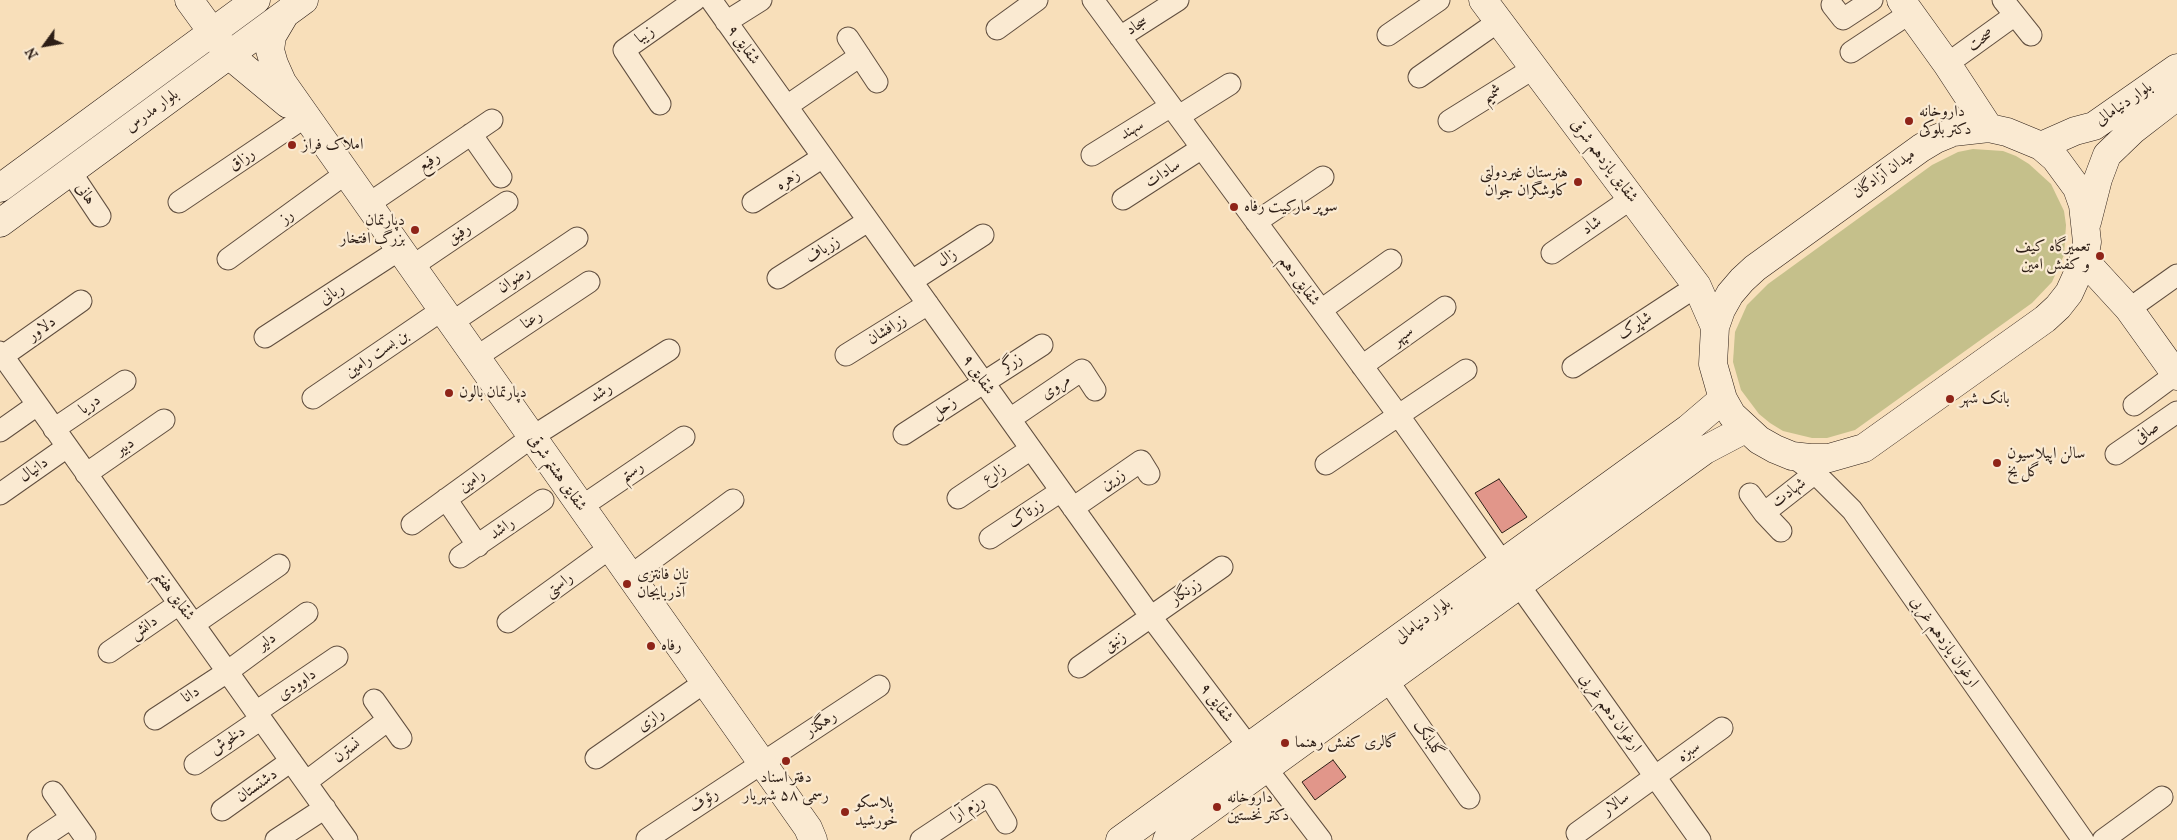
<!DOCTYPE html>
<meta charset="utf-8">
<style>
body{margin:0}
#map{position:relative;width:2177px;height:840px;overflow:hidden;background:#f8dfba;font-family:"IM FELL French Canon",serif}
canvas{display:block}
.north{position:absolute;left:20px;top:20px;width:50px;height:50px;-webkit-text-stroke:4px #faead2;paint-order:stroke;rotate:238deg;font-size:14px;font-weight:700;line-height:20px;text-align:center;color:#2d1e16}
.north::after{content:'';display:block;margin:auto;width:18px;height:22px;background:#2d1e16;clip-path:polygon(50% 0,100% 100%,50% 72%,0 100%)}
</style>
<div id="map">
<canvas width="2177" height="840"></canvas>
<div class="north">N</div>
</div>
<script>
const g = document.querySelector('canvas').getContext('2d');
g.lineJoin = 'round';
function fill(path, color) { g.fillStyle = color; g.fill(path, 'evenodd'); }
const poly = rows => new Path2D(rows.map(r => 'M' + r).join(''));
function trace(path, color, width, dash) { g.strokeStyle = color; g.lineWidth = width; g.lineCap = dash ? 'butt' : 'round'; g.setLineDash(dash || []); g.stroke(path); }
function drawText(font, color, halo, rows, align = 'center') {
  g.font = font + ' "IM FELL French Canon",Amiri,serif'; g.lineWidth = 4.5; g.setLineDash([]); g.textBaseline = 'middle'; g.strokeStyle = halo; g.fillStyle = color; for (const [text, x, y, turn = 0] of rows) {
    g.save(); g.translate(x, y); g.rotate((+turn || 0) * Math.PI / 180); g.textAlign = isNaN(turn) ? turn : align; if (halo) g.strokeText(text, 0, 0); g.fillText(text, 0, 0); g.restore();
  }
}
fill(poly([
 [1973,149,2003,151,2016,156,2029,164,2051,184,2064,211,2066,225,2064,255,2052,282,2032,303,1855,430,1827,438,1812,438,1783,431,1770,423,1759,414,1741,390,1733,362,1735,332,1747,305,1768,284,1932,165,1958,152]
]), '#c5c08b');
const building = poly([
 [1499,479,1527,517,1502,533,1475,493,1499,479],
 [1333,760,1346,777,1315,800,1302,782,1333,760]
]);
fill(building, '#e1968a');
trace(building, '#2d1e16', 1);
const street = poly([
 [711,0,1151,617,1249,747],
 [1093,0,1399,416,1503,563],
 [2003,0,2031,35],
 [1832,5,1843,19,1872,0],
 [726,22,761,0],
 [997,29,1037,0],
 [1388,35,1439,0],
 [1120,37,1178,0],
 [848,38,877,82],
 [1851,52,1910,13],
 [1947,64,2015,15],
 [1419,77,1499,21],
 [660,104,624,50,695,0],
 [787,106,860,56],
 [1179,116,1230,84],
 [1449,121,1534,68],
 [471,134,501,177],
 [1092,155,1171,106],
 [70,171,100,216],
 [1123,199,1202,148],
 [179,202,305,117],
 [753,202,823,157],
 [367,205,492,120],
 [1256,222,1323,177],
 [1552,253,1632,198],
 [228,259,345,174],
 [411,267,507,202],
 [778,278,868,221],
 [912,281,983,235],
 [2129,309,2177,275],
 [1321,310,1391,260],
 [451,323,577,238],
 [265,337,399,250],
 [0,352,347,840],
 [846,355,928,304],
 [3,356,81,301],
 [475,358,589,282],
 [1362,366,1445,307],
 [1573,367,1697,286],
 [313,398,442,310],
 [2134,405,2176,374],
 [1010,419,1082,370,1095,390],
 [54,429,125,381],
 [0,431,37,405],
 [904,434,1042,345],
 [2116,454,2177,412],
 [1792,456,1815,473,1852,510,2083,840],
 [1326,464,1466,370],
 [86,474,164,420],
 [0,494,67,447],
 [1750,494,1764,513,1781,531],
 [958,498,1031,449],
 [446,499,478,546],
 [581,507,684,437],
 [1073,508,1141,461,1149,474],
 [1764,513,1815,473],
 [412,524,532,437,669,350],
 [990,538,1061,491],
 [460,557,543,500],
 [630,576,733,500],
 [1519,585,1700,840],
 [508,622,610,548],
 [194,624,279,565],
 [109,652,179,604],
 [1079,667,1222,567],
 [1388,681,1469,798],
 [374,700,401,738],
 [256,712,337,657],
 [155,719,227,672,307,613],
 [596,758,705,682],
 [195,764,261,719],
 [1266,768,1321,840],
 [306,782,388,720],
 [53,792,85,837],
 [222,810,291,761],
 [1577,833,1722,728],
 [647,839,879,686],
 [38,840,71,818],
 [276,840,325,808],
 [921,840,989,795,1006,823],
 [2103,840,2162,797]
]);
const secondary = poly([
 [189,0,229,55,288,104],
 [1483,0,1697,286,1715,327],
 [1901,0,1947,64,1989,128],
 [285,14,272,36,270,50,274,64,282,82,808,828,813,840],
 [1989,128,2007,132,2041,146,2055,158,2077,188,2083,205,2087,242,2084,260,2069,293,2058,307,2045,319,1864,448,1829,458,1810,458,1792,456,1775,449,1759,440,1732,415,1723,399,1713,364,1715,327,1721,310,1730,294,1742,280,1755,268,1921,148,1936,139,1953,132,1989,128],
 [2041,146,2075,131,2094,126,2177,68],
 [0,188,256,0],
 [2087,222,2098,179,2107,155,2133,130,2177,96],
 [0,223,304,0],
 [2084,260,2129,309,2177,376],
 [1120,840,1689,428,1723,399],
 [1167,840,1705,450,1745,429]
]);
trace(street, '#604e3f', 23);
trace(secondary, '#2d1e16', 29);
trace(street, '#faead2', 21);
trace(secondary, '#faead2', 28);
for (const [x, y, r, color] of [
 [1909,121,5,"#8f2418"],
 [292,145,5,"#8f2418"],
 [1578,182,5,"#8f2418"],
 [1234,207,5,"#8f2418"],
 [415,230,5,"#8f2418"],
 [2100,256,5,"#8f2418"],
 [449,393,5,"#8f2418"],
 [1950,399,5,"#8f2418"],
 [1997,463,5,"#8f2418"],
 [627,584,5,"#8f2418"],
 [651,646,5,"#8f2418"],
 [1285,743,5,"#8f2418"],
 [786,761,5,"#8f2418"],
 [1217,807,5,"#8f2418"],
 [845,812,5,"#8f2418"]
]) { const dot = new Path2D(); dot.arc(x, y, r, 0, 2 * Math.PI); g.fillStyle = color; g.fill(dot); trace(dot, '#faead2', 2); }
drawText('16px', '#2d1e16', '#faead2', [
 ["سجاد",1137,26,-32],
 ["زیبا",645,35,-35],
 ["صحت",1981,40,-35],
 ["شقایق ۹",743,45,54],
 ["شمیم",1492,94,-32],
 ["بلوار دنیامالی",2124,104,-34],
 ["بلوار مدرس",152,111,-36],
 ["سهند",1132,130,-31],
 ["رزاق",242,160,-34],
 ["شقایق یازدهم شرقی",1604,161,53],
 ["رفیع",429,162,-34],
 ["سادات",1163,174,-33],
 ["میدان آزادگان",1884,174,-36],
 ["زهره",788,180,-33],
 ["هانی",85,194,56],
 ["رز",287,217,-36],
 ["شاد",1592,226,-35],
 ["رفیق",459,234,-34],
 ["زرباف",823,250,-33],
 ["زال",947,258,-33],
 ["رضوان",514,280,-34],
 ["شقایق دهم",1299,281,54],
 ["ربانی",332,294,-33],
 ["رعنا",532,320,-34],
 ["شاپرک",1635,326,-33],
 ["دلاور",42,329,-35],
 ["زرافشان",887,330,-32],
 ["سپهر",1403,336,-36],
 ["بن بست رامین",377,354,-34],
 ["زرگر",1012,363,-32],
 ["شقایق ۹",978,375,55],
 ["مروی",1056,387,-34],
 ["رشد",601,393,-33],
 ["دریا",90,405,-35],
 ["زحل",944,408,-34],
 ["صافی",2147,433,-35],
 ["دبیر",125,447,-35],
 ["دانیال",34,470,-35],
 ["رستم",632,472,-34],
 ["شقایق هشتم شرقی",557,473,55],
 ["زارع",994,474,-33],
 ["زرین",1113,480,-34],
 ["رامین",472,481,-36],
 ["شهادت",1789,493,-38],
 ["زرتاک",1026,514,-34],
 ["راشد",502,529,-35],
 ["راستی",559,585,-36],
 ["زرنگار",1186,592,-35],
 ["شقایق هفتم",174,596,54],
 ["بلوار دنیامالی",1423,621,-36],
 ["دانش",144,628,-34],
 ["دلیر",267,642,-36],
 ["زنبق",1115,642,-35],
 ["ارغوان یازدهم غربی",1944,642,55],
 ["داوودی",297,685,-34],
 ["دانا",191,695,-33],
 ["شقایق ۹",1216,703,53],
 ["ارغوان دهم غربی",1610,713,54],
 ["رازی",651,720,-35],
 ["رهگذر",821,724,-33],
 ["گلبانگ",1428,739,55],
 ["دلخوش",228,741,-34],
 ["نسترن",347,751,-37],
 ["سبزه",1689,752,-36],
 ["دشتستان",257,786,-35],
 ["رئوف",704,801,-34],
 ["سالار",1616,804,-36],
 ["رزم آرا",968,809,-31]
]);
drawText('16px', '#2d1e16', '#faead2', [
 ["داروخانه",1919,112],
 ["دکتر بلوکی",1919,130],
 ["املاک فراز",302,145],
 ["هنرستان غیردولتی",1568,173,"right"],
 ["کاوشگران جوان",1568,191,"right"],
 ["سوپر مارکیت رفاه",1244,207],
 ["دپارتمان",405,221,"right"],
 ["بزرگ افتخار",405,239,"right"],
 ["تعمیرگاه کیف",2090,247,"right"],
 ["و کفش امین",2090,265,"right"],
 ["دپارتمان بالون",459,393],
 ["بانک شهر",1960,399],
 ["سالن اپیلاسیون",2007,454],
 ["گل یخ",2007,472],
 ["نان فانتزی",637,575],
 ["آذربایجان",637,593],
 ["رفاه",661,646],
 ["گالری کفش رهنما",1295,743],
 ["دفتر اسناد",786,778,"center"],
 ["رسمی ۵۸ شهریار",786,796,"center"],
 ["داروخانه",1227,798],
 ["دکتر نخستین",1227,816],
 ["پلاسکو",855,803],
 ["خورشید",855,821]
], 'left');
</script>
